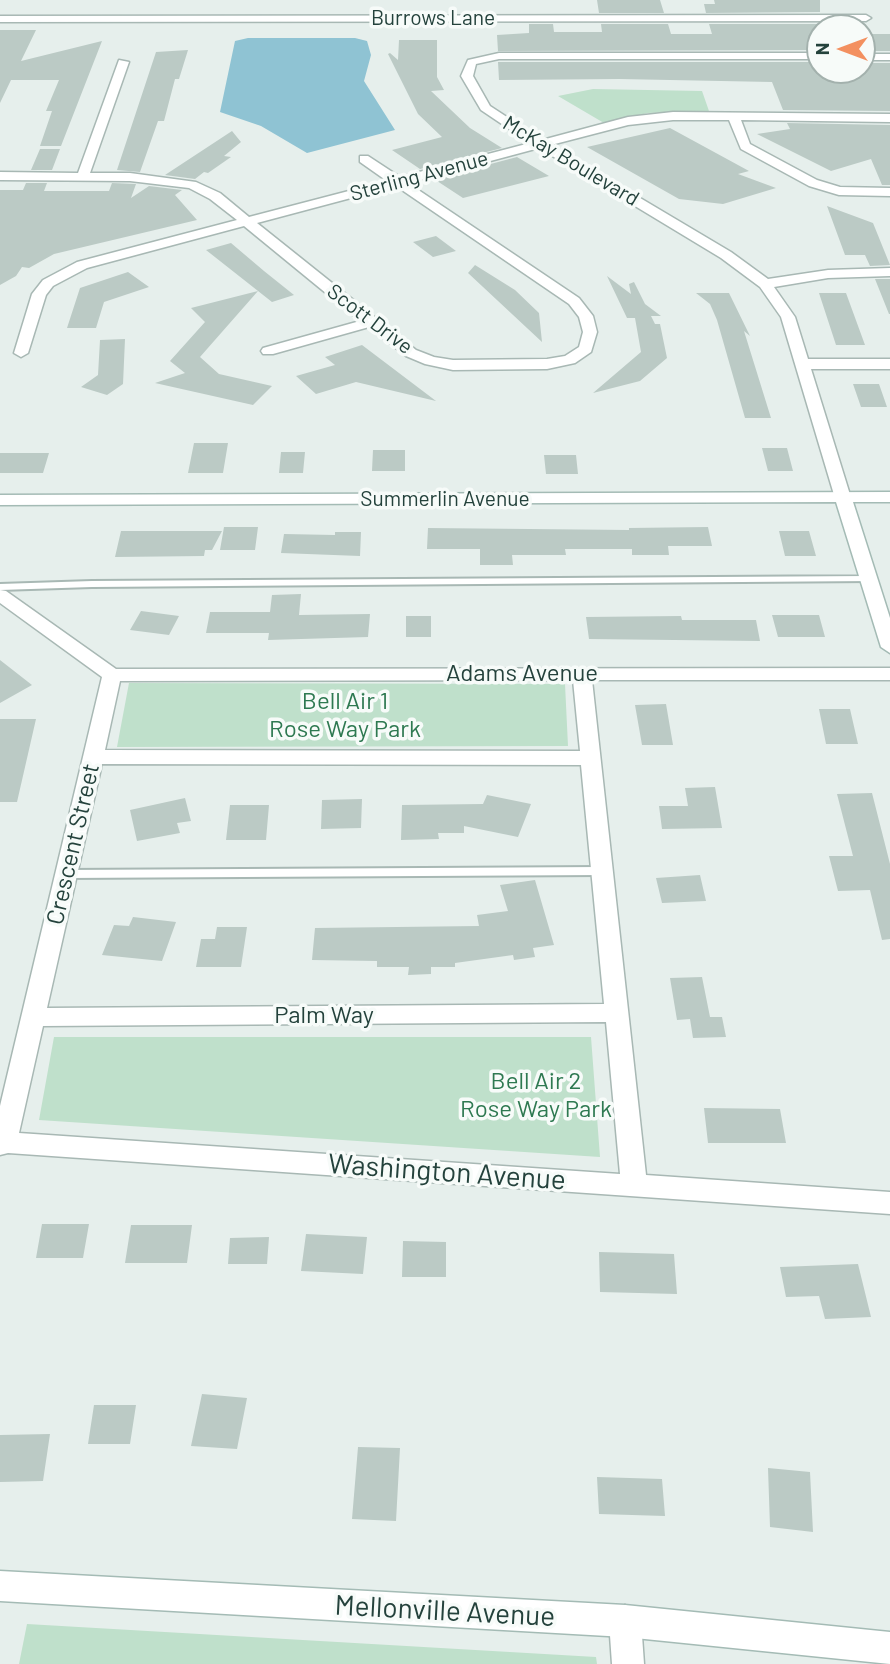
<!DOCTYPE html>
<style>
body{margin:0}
#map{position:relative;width:890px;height:1664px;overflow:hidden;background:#e6efec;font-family:Barlow,sans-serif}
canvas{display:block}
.north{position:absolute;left:806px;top:14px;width:70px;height:70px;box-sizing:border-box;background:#f7fbf9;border:2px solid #a3b1ad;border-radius:50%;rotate:270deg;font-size:19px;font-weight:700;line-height:28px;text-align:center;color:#24423c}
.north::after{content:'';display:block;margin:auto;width:24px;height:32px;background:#f39060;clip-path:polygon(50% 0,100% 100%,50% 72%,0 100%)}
</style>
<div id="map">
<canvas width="890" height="1664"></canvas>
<div class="north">N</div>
</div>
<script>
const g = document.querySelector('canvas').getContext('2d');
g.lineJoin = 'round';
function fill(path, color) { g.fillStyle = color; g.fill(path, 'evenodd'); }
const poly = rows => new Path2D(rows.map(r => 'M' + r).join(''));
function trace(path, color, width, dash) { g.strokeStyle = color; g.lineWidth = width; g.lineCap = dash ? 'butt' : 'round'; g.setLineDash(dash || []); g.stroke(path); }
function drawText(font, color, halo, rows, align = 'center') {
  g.font = font + ' Barlow,sans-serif'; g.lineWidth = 7; g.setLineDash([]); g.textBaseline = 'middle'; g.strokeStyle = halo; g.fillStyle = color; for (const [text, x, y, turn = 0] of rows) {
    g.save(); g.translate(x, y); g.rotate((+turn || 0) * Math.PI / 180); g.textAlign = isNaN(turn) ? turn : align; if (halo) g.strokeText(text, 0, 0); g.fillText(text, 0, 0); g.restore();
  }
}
fill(poly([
 [593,89,702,91,709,111,648,113,604,123,558,96],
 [129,683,565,684,568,746,117,747],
 [54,1037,591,1037,600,1157,39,1120],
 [27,1624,596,1657,597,1664,19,1664]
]), '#bfe0cb');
fill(poly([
 [248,38,355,38,367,41,371,55,364,81,395,130,307,153,261,126,220,112,235,41]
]), '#8fc3d3');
fill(poly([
 [597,0,660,0,664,13,599,13],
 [714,0,820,0,820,12,706,13,704,4,715,4],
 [529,24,553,24,554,32,602,32,601,24,668,24,671,34,712,34,709,24,820,24,820,50,498,51,497,35,529,33],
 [0,30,36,30,21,61,102,41,61,146,40,146,52,111,46,111,59,80,11,80,0,103],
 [862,34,890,34,890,51,862,51],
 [399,40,437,40,437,77,444,90,431,91,470,128,502,148,420,169,392,150,442,137,418,114,388,54,390,53,398,60],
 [188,50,179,79,175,79,164,121,158,121,140,172,117,170,156,52],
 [498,62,820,62,820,70,862,70,862,63,890,63,890,111,783,110,772,82,619,79,499,80],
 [787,123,890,125,890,185,882,185,871,159,831,171,757,134,790,129],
 [670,128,749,171,738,174,776,188,723,204,679,199,587,147],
 [232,131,241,142,224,156,231,157,208,173,204,172,195,179,165,175],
 [40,149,60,149,52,170,31,170],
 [517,157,549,176,463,198,434,179],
 [26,183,47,183,44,191,109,191,112,183,136,184,131,198,149,186,182,190,175,195,197,220,54,254,29,268,22,267,16,276,0,285,0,190,23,190],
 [827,206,873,223,890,265,870,266,865,255,845,255],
 [436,236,456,251,433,257,413,242],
 [231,243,264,271,294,295,272,302,206,250],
 [475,265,515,290,539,313,542,342,468,273],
 [128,272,149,287,104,302,96,328,67,328,80,288],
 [607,276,631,294,629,284,634,282,645,304,661,316,651,316,655,324,660,324,667,358,640,381,593,393,641,352,635,318,627,318],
 [875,279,890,279,890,314,889,314],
 [258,291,200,357,219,374,272,386,253,405,155,383,185,373,170,361,205,322,191,308],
 [696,293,729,293,750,336,744,331,771,418,745,418,717,320,710,304],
 [819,293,846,293,865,345,836,345],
 [125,339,123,384,107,395,81,387,98,375,100,340],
 [362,345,436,401,356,382,316,394,296,376,335,365,325,357],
 [853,384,879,384,887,407,861,407],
 [194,443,228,443,223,473,188,473],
 [762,448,787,448,793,471,768,471],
 [373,450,405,450,405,471,372,471],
 [281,452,305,452,303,473,279,473],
 [0,453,49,453,43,473,0,473],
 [544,455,576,455,578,474,546,474],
 [224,527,258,527,255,550,220,550],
 [708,527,712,546,668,546,669,555,632,555,632,549,565,549,566,555,512,555,513,565,480,565,480,549,427,549,428,528,629,530,629,528],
 [121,531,222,531,212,550,205,550,204,556,115,557],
 [779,531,809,531,816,556,785,556],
 [335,532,361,532,360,556,281,553,284,534,335,535],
 [301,594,299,615,370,614,368,637,268,640,269,633,206,633,210,612,270,612,272,595],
 [141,611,179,616,169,635,130,630],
 [772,615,819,615,825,637,778,637],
 [406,616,431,616,431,637,406,637],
 [681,616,682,620,756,620,760,641,589,639,586,617],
 [0,660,32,685,0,703],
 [666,704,673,745,642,745,635,705],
 [819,709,850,709,858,744,826,744],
 [0,719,36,719,17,802,0,802],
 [715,787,722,828,662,829,659,806,688,806,685,788],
 [872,793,890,864,890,939,882,940,870,890,838,891,829,856,853,856,837,794],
 [487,795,531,804,518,837,464,826,464,833,438,833,439,839,401,840,402,805,483,804],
 [185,798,191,821,177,823,180,833,137,841,130,810],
 [362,799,361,828,321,829,322,800],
 [230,805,269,805,266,840,226,840],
 [700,875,706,901,662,903,656,878],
 [535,880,554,945,533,948,535,957,514,960,513,955,455,963,455,967,431,967,431,974,408,975,409,967,377,967,377,961,312,960,315,928,479,926,477,915,508,911,500,885],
 [133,917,176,922,162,961,102,955,114,925,129,926],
 [217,927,247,927,241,967,196,967,201,939,215,939],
 [702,977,710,1017,722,1017,726,1037,693,1038,690,1019,677,1020,670,978],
 [704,1108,780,1109,786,1143,708,1143],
 [42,1224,89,1224,83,1258,36,1258],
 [131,1225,192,1225,187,1263,125,1263],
 [306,1234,367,1237,363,1274,301,1271],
 [269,1237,267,1264,228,1264,230,1238],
 [403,1241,446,1242,446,1277,402,1277],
 [599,1252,674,1254,677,1294,600,1292],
 [858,1264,871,1317,825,1319,819,1296,786,1297,780,1267],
 [202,1394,247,1398,237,1449,191,1446],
 [94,1405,136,1405,130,1444,88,1444],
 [50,1434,43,1481,0,1482,0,1435],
 [358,1447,400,1448,396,1521,352,1519],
 [768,1468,810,1472,813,1532,770,1527],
 [597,1477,662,1479,665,1516,599,1514]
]), '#bbcac5');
const lane = poly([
 [868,576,872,577,872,581,92,587,0,590,0,584,92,581,868,576],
 [602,867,608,871,602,875,65,878,59,874,65,870,602,867]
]);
const street = poly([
 [0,16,866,15,871,18,866,21,0,22,0,16],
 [499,53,820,53,820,59,499,59,476,64,473,76,490,106,542,140,628,117,673,112,890,114,890,122,741,120,750,144,817,180,840,187,890,188,890,196,839,195,809,186,741,149,729,120,673,120,628,125,551,145,731,252,768,279,828,270,890,268,890,276,828,278,774,287,795,317,808,359,890,359,890,369,811,369,851,498,849,502,837,502,835,498,781,317,760,287,721,258,539,148,408,183,579,298,593,316,597,332,591,352,575,363,547,369,453,370,425,364,406,356,369,327,273,354,263,354,261,351,263,348,360,321,244,226,87,268,53,286,46,295,28,353,21,357,14,353,32,294,43,280,77,262,237,220,210,199,189,188,130,181,0,180,0,172,78,173,119,60,129,62,90,173,130,173,196,182,220,193,249,217,387,181,360,162,360,156,368,156,400,177,530,143,481,110,461,76,468,60,499,53],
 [396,186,569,304,579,317,583,332,579,347,565,356,547,359,453,360,434,357,416,350,257,223,396,186],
 [862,54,890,54,890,60,862,60,862,54],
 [0,590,6,591,116,669,890,668,890,680,592,680,646,1175,890,1192,890,1214,8,1153,0,1155,0,1106,102,677,0,603,0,590],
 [573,680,580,751,105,750,120,681,573,680],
 [102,764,581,765,604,1004,47,1008,102,764],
 [606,1022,620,1174,19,1133,43,1026,606,1022],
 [625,1605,636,1610,641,1621,644,1664,612,1664,609,1621,614,1610,625,1605]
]);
const secondary = poly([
 [890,492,890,502,853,502,890,618,890,653,881,647,836,502,0,505,0,495,890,492],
 [0,1571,625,1605,890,1632,890,1664,625,1637,0,1601,0,1571]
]);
trace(lane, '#a8b8b4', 4);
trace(street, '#a8b8b4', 3);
trace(secondary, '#a4bbb5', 3);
fill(lane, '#fff');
fill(street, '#fff');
fill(secondary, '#fff');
drawText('21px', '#24423c', '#f7fbf9', [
 ["Burrows Lane",433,18],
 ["McKay Boulevard",571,161,31],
 ["Sterling Avenue",419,176,-15],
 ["Scott Drive",370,319,37],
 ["Summerlin Avenue",445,499]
]);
drawText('24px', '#24423c', '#f7fbf9', [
 ["Adams Avenue",522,673],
 ["Crescent Street",73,844,-77],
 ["Palm Way",324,1015]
]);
drawText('24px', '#2e7951', '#f7fbf9', [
 ["Bell Air 1",345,701],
 ["Rose Way Park",345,729],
 ["Bell Air 2",536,1081],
 ["Rose Way Park",536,1109]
]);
drawText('28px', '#24423c', '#f7fbf9', [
 ["Washington Avenue",447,1172,4],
 ["Mellonville Avenue",445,1611,3]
]);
</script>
